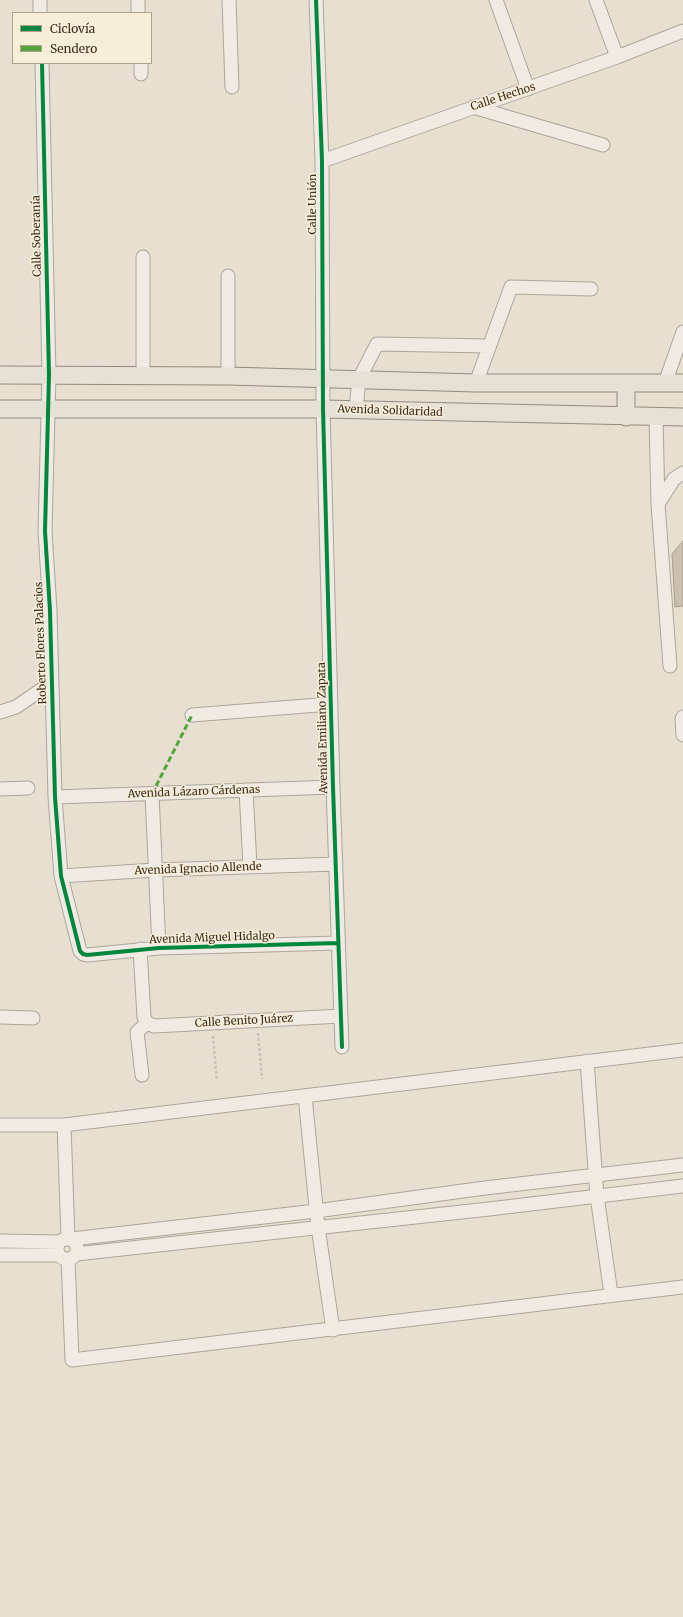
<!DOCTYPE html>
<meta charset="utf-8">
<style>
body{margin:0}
#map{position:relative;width:683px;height:1617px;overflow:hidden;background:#e7e0d1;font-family:Merriweather,serif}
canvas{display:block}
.legend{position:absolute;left:12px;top:12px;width:140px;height:52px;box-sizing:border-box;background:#f7eed8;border:1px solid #ada18e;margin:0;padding:5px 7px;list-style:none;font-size:12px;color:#3d2e20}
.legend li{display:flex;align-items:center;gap:8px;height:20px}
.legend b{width:20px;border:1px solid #ada18e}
</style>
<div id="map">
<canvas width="683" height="1617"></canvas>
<ul class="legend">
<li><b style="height:5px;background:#00873e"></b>Ciclovía</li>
<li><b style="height:5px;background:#54a441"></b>Sendero</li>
</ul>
</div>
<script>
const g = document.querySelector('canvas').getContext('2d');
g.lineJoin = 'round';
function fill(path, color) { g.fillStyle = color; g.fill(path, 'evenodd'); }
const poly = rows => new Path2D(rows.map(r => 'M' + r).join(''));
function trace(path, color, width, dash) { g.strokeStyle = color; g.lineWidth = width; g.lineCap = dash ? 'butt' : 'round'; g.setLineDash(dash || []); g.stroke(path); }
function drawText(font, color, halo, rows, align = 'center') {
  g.font = font + ' Merriweather,serif'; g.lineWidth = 3; g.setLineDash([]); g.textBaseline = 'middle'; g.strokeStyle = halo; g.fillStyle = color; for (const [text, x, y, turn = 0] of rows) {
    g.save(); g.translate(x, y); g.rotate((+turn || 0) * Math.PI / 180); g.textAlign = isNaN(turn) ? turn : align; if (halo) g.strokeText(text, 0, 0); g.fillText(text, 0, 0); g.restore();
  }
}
const building = poly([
 [683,541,683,606,675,607,672,554,683,541]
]);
fill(building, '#cbbfb2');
trace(building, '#a89c90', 1);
const minor = poly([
 [40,0,40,13],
 [138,0,138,13],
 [229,0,232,87],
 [316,0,322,161,323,409,333,787,342,1047],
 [496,0,528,89],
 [596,0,617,57],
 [42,63,49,375,45,531,50,611,55,797,61,876,80,951,83,954,87,955,159,948,338,943],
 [141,63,141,74],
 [473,107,603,145],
 [322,161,617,57,683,31],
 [143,257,143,375],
 [228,376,228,276],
 [476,383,511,287,591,289],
 [665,383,683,332],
 [356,410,359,379,377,344,489,346],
 [656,418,658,504],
 [670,666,658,504,674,479,683,473],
 [0,712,16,707,51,683],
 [192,715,331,704],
 [683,717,682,719,683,735],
 [0,789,28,788],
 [246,790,250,866],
 [152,794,159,948],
 [55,797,333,787],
 [61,876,155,870,336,864],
 [140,949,144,1017,147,1023],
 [0,1017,33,1018],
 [147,1023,154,1026,341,1016],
 [587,1061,597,1196,611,1294],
 [142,1075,137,1032,147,1023],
 [305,1096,318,1227,333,1330],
 [0,1125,64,1125,683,1050],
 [64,1125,68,1238],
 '57 1249a10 10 0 1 1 20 0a10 10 0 1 1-20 0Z',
 [72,1239,316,1211,485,1188,683,1165],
 [0,1241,59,1242],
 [76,1254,489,1209,683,1186],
 [0,1255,58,1255],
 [68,1259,72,1360,683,1287]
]);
const major = poly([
 [0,375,228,376,476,383,683,383],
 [626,383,626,417],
 [0,409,323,409,683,417]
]);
trace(minor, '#ada599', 15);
trace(major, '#928b80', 19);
trace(poly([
 [258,1033,262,1079],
 [213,1036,217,1081]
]), '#c8c2b9', 2.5, [3, 2]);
trace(minor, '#efebe3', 13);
trace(major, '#e6e1d4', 17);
trace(poly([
 [152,794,192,715]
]), '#54a441', 3, [6, 3]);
trace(poly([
 [316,0,322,161,323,409,333,787,342,1047],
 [42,63,49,375,45,531,50,611,55,797,61,876,80,951,83,954,87,955,159,948,338,943]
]), '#00873e', 4);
drawText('11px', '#3d2e20', '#f7eed8', [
 ["Calle Hechos",503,97,-18],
 ["Calle Unión",313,204,-90],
 ["Calle Soberanía",37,236,-91],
 ["Avenida Solidaridad",390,411,2],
 ["Roberto Flores Palacios",41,643,-92],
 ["Avenida Emiliano Zapata",323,728,-91],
 ["Avenida Lázaro Cárdenas",194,792,-2],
 ["Avenida Ignacio Allende",198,869,-2],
 ["Avenida Miguel Hidalgo",212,938,-2],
 ["Calle Benito Juárez",244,1021,-3]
]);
</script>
